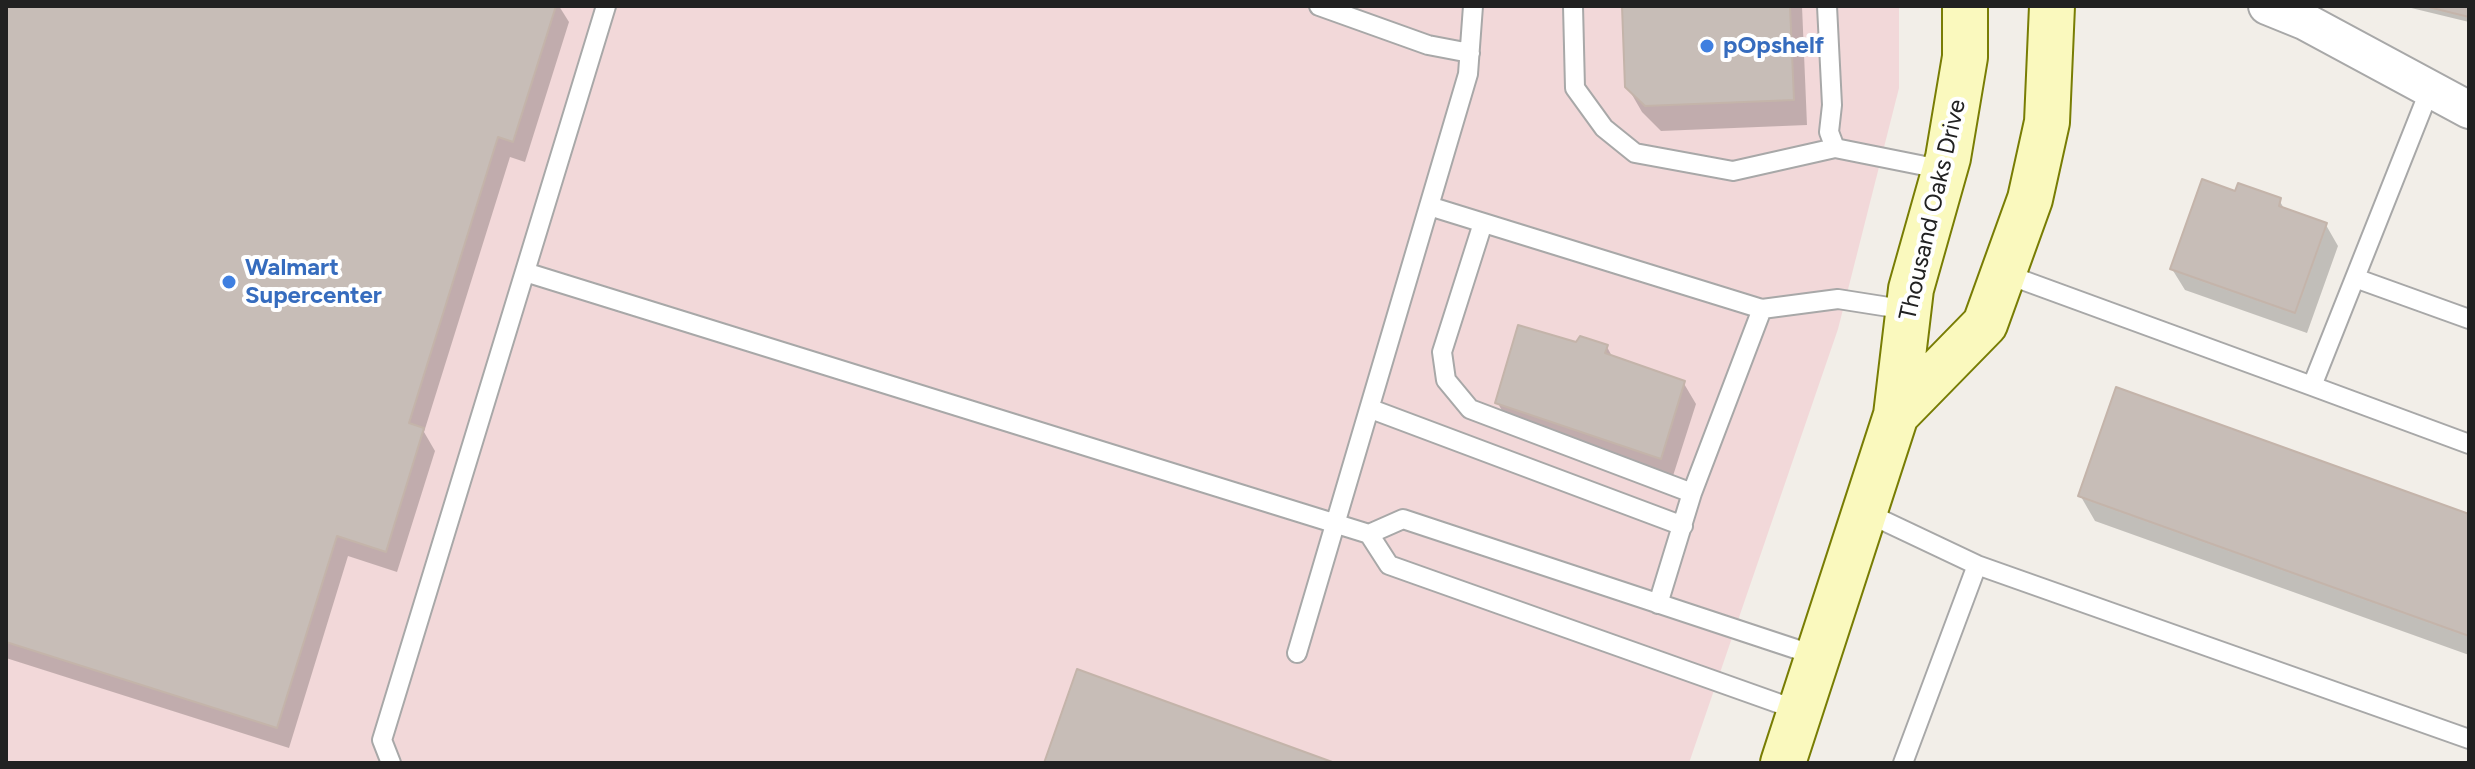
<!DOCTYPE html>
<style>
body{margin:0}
#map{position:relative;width:2475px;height:769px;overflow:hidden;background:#f2eee8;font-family:Figtree,sans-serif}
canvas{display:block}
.frame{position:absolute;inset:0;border:8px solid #212121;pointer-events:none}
</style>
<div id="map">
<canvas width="2475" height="769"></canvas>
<div class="frame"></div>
</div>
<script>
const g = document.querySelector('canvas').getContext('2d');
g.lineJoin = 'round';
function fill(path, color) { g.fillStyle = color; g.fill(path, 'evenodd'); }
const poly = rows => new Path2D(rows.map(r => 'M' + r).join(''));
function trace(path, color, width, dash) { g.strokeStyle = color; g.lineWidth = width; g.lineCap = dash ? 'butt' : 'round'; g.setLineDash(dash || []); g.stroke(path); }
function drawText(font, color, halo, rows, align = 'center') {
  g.font = font + ' Figtree,sans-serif'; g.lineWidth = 8; g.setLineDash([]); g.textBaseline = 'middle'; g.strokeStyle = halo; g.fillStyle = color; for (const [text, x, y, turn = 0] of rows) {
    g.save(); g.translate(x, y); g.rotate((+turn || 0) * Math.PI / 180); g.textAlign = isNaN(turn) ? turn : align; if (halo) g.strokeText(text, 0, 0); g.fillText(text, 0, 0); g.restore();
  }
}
fill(poly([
 [6,6,1899,6,1899,88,1838,329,1689,763,6,763]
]), '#f2d8d9');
fill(poly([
 [6,6,559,6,569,22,525,162,510,157,424,432,435,451,397,572,348,556,289,748,6,658],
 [1624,6,1802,6,1807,125,1661,131,1642,112,1627,86],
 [2403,6,2469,6,2469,22],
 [2236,193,2279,200,2285,210,2326,225,2338,246,2307,333,2185,290,2172,269],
 [1577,345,1607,347,1613,358,1683,382,1696,404,1672,479,1510,424,1497,402],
 [2080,495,2469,516,2469,655,2095,521]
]), '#0003');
const building = poly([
 [6,6,556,6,513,142,498,137,409,423,424,428,386,552,337,536,277,728,6,642,6,6],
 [1622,6,1790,6,1794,100,1645,106,1625,87,1622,6],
 [2424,6,2469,6,2469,17,2424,6],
 [2202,179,2235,191,2238,183,2281,198,2279,206,2327,223,2295,313,2170,269,2202,179],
 [1518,325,1576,342,1580,336,1608,345,1605,353,1685,381,1661,459,1495,403,1518,325],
 [2116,387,2469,514,2469,636,2078,496,2116,387],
 [1077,669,1335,763,1044,763,1077,669]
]);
fill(building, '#c7bdb7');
trace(building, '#c4b4aa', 2);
const lane = poly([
 [1319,6,1428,45,1470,53],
 [1573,6,1575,88,1604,128,1635,153,1733,171,1835,148],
 [1827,6,1832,105,1829,132,1835,148,1945,170],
 [2430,89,2312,386,2469,444],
 [1429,206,1762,309,1838,299,1908,310],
 [1483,223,1442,352,1446,380,1470,409,1692,493,1762,309],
 [525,272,1369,534,1389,565,1800,711],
 [2003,273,2312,386],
 [2355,278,2469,319],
 [1371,409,1683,526],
 [1865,512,1977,565,2469,739],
 [1369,534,1403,519,1817,656],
 [1658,604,1692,493],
 [1297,653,1468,74,1473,6],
 [391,763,382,740,606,6],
 [1903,763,1977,565]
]);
const street = poly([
 [2267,6,2304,21,2469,110]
]);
const secondary = poly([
 [1896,415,1985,324,2030,199,2047,122,2052,6],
 [1783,763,1896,415,1911,289,1948,158,1965,57,1965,6]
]);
trace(lane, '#a8a8a8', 22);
trace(street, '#a8a8a8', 40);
trace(secondary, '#787d04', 48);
trace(lane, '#fff', 18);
trace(street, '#fff', 36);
trace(secondary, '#faf9be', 44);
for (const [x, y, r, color] of [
 [1707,46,8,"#3f7fe0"],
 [229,282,8,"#3f7fe0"]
]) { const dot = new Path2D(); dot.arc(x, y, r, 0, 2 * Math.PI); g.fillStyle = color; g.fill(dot); trace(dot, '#fff', 3); }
drawText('bold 24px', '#366cbe', '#fff', [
 ["pOpshelf",1723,46],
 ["Walmart",245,268],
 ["Supercenter",245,296]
], 'left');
drawText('24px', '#212121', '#fff', [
 ["Thousand Oaks Drive",1933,210,-77]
]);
</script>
